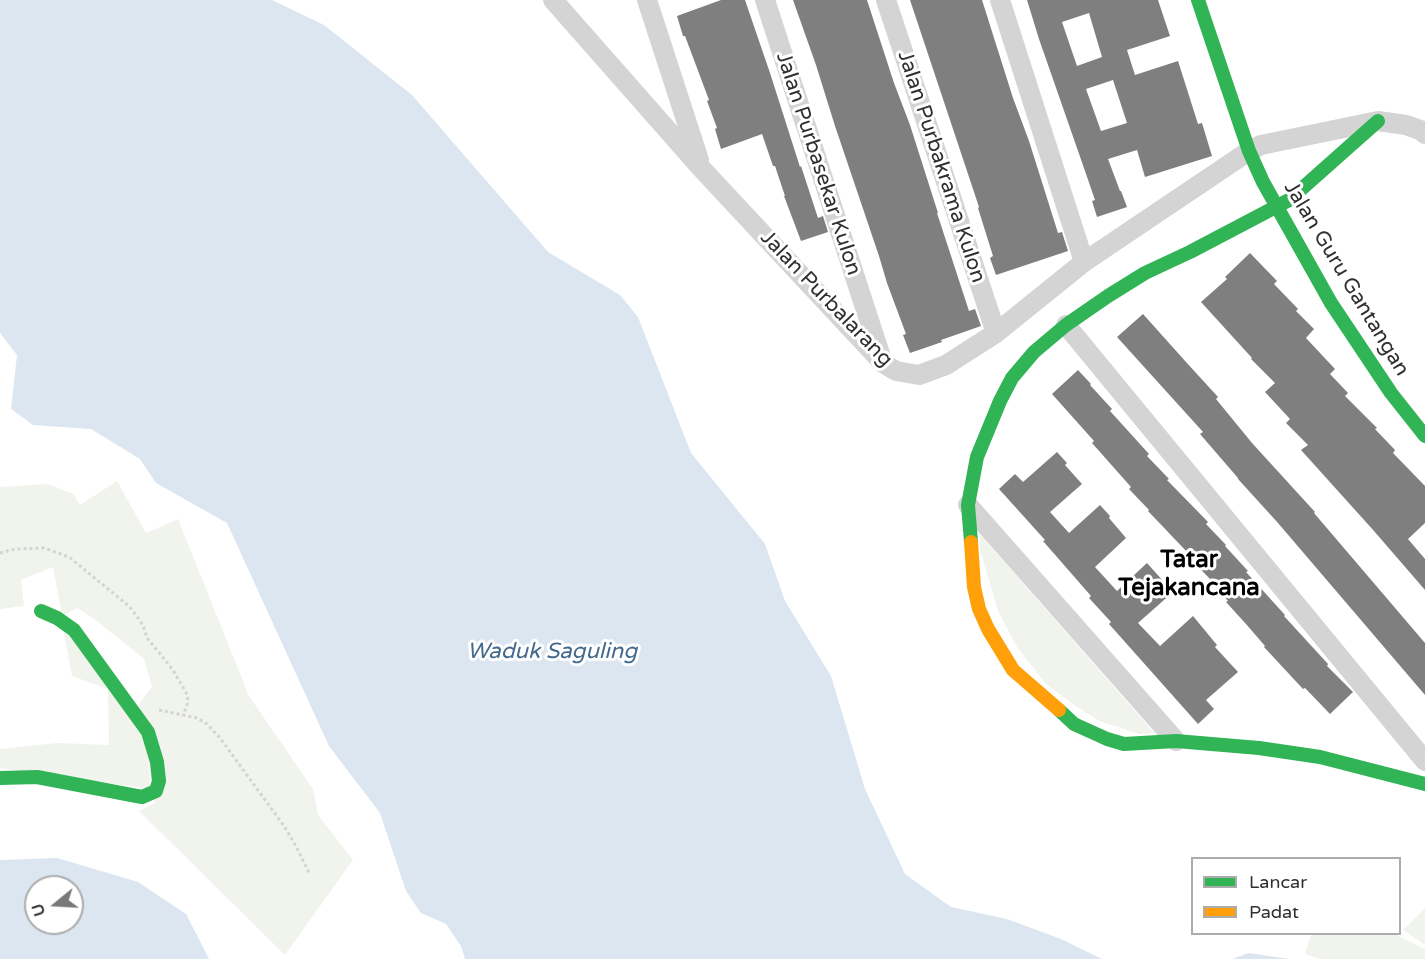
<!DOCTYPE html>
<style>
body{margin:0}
#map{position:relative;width:1425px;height:959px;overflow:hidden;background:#fff;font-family:"Varela Round",sans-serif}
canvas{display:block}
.legend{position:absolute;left:1191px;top:857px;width:210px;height:78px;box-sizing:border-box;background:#fff;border:2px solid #acacac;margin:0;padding:8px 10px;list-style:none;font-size:18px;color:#303030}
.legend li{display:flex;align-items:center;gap:12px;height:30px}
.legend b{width:30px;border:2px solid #acacac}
.north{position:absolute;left:24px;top:875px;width:60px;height:60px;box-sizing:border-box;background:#fff;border:2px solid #acacac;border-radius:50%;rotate:252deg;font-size:16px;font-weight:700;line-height:24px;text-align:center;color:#303030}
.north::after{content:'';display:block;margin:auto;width:21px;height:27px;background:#787878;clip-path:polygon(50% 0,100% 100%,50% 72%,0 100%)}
</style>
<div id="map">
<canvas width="1425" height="959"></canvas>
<ul class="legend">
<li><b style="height:8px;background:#30b455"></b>Lancar</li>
<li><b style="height:8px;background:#ff9f0a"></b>Padat</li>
</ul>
<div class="north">U</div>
</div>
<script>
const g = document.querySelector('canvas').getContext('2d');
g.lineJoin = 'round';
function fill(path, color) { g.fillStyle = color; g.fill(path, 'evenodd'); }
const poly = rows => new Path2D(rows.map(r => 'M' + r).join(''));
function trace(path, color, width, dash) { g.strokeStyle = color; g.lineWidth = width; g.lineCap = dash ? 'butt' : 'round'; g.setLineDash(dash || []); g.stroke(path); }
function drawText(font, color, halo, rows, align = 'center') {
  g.font = font + ' "Varela Round",sans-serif'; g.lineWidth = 6; g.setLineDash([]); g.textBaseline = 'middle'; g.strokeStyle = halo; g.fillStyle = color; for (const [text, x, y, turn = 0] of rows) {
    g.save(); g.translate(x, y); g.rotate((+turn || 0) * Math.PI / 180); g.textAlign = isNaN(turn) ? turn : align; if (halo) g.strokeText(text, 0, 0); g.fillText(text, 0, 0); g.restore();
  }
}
fill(poly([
 [117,481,146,533,178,519,249,696,313,789,318,815,353,860,285,955,139,811,155,803,139,704,152,687,144,659,97,621,77,608,62,616,53,567,21,580,24,606,0,609,0,487,48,484,73,494,80,505],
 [980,534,1154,733,1139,734,1099,721,1074,705,1046,684,1017,647,998,611,980,550],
 [62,624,145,735,151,789,0,768,0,749,58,743,109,745,108,689,72,676],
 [1425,908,1425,945,1403,930],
 [1311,934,1394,934,1425,949,1425,959,1320,959,1305,954]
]), '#f1f4ed');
fill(poly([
 [0,0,272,0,324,25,412,95,548,252,620,295,638,317,691,453,765,544,785,601,831,676,865,789,905,874,951,907,1007,919,1061,939,1102,959,465,959,461,946,446,924,421,913,406,891,380,813,329,746,227,523,156,483,140,459,91,429,33,425,11,409,17,355,0,333],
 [57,858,138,882,186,914,209,959,0,959,0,860],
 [36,887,72,887,72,923,36,923],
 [1249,953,1290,959,1232,959]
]), '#dce6f0');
fill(poly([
 [721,0,745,0,770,73,800,167,801,166,818,218,823,216,828,232,801,241,784,196,785,196,775,166,773,166,762,134,721,149,715,129,717,128,707,101,709,100,685,36,683,36,677,16],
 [793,0,867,0,894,83,910,125,938,213,937,213,969,311,975,309,981,326,941,340,942,342,910,353,903,335,906,334,887,283,879,256,835,126,816,65],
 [910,0,982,0,1013,98,1029,141,1058,233,1062,232,1068,251,996,275,990,258,993,256,978,208,979,207],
 [1027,0,1158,0,1170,36,1127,50,1135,75,1178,61,1198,124,1202,123,1212,156,1145,177,1137,150,1108,159,1120,191,1121,191,1127,207,1097,217,1092,201,1095,200,1085,171,1039,39],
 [1089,13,1102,57,1077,66,1062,22],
 [1113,80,1127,123,1101,131,1086,89],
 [1250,253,1277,281,1274,284,1298,309,1296,311,1314,329,1306,338,1335,369,1330,374,1348,393,1345,396,1377,428,1375,429,1395,450,1393,453,1425,486,1425,523,1408,539,1425,559,1425,590,1374,531,1301,450,1308,445,1286,423,1290,419,1265,392,1275,383,1251,359,1252,358,1201,302,1227,279,1225,277],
 [1143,314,1186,362,1218,397,1216,399,1252,443,1315,512,1314,513,1425,643,1425,695,1278,523,1238,479,1238,478,1200,434,1203,432,1117,337],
 [1078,370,1091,384,1090,385,1112,409,1110,411,1149,454,1147,456,1169,479,1167,480,1208,522,1206,524,1226,545,1225,546,1248,571,1246,572,1285,615,1284,616,1328,664,1327,666,1353,692,1330,714,1305,688,1303,689,1264,647,1265,646,1246,624,1226,602,1228,601,1209,580,1210,579,1187,555,1188,553,1148,511,1149,510,1129,489,1131,487,1092,443,1094,441,1052,394],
 [1057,452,1067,463,1065,465,1082,484,1050,512,1069,533,1100,505,1110,516,1109,518,1126,538,1095,567,1117,591,1147,563,1173,592,1138,623,1160,646,1193,616,1217,645,1215,647,1238,672,1206,700,1214,709,1198,724,1109,624,1111,622,1089,598,1091,596,1043,541,1045,540,999,489,1015,474,1023,482]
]), '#7f7f7f');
trace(poly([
 [0,553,15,549,44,548,69,557,130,607,143,625,147,638,173,670,188,696,187,705,183,715],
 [159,710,197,718,207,724,220,738,284,826,297,848,310,875]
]), '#d4d4d4', 3, [3, 3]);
trace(poly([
 [553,0,701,168,883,363,896,371,919,375,946,365,996,333,1084,262,1249,151,1261,145,1378,121,1406,125,1420,130,1425,134],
 [647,0,699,160],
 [765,0,881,357],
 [886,0,996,333],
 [1000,0,1084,262],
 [1066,325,1425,761],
 [968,505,1176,741]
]), '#d4d4d4', 20);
trace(poly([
 [1198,0,1249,151,1263,182,1331,303,1391,393,1425,436],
 [971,542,968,505,977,457,1000,401,1012,378,1034,352,1066,325,1108,296,1145,273,1190,252,1289,200,1378,121],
 [1059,710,1074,724,1107,739,1124,744,1176,741,1259,748,1320,757,1425,784],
 [0,778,37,777,142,797,156,791,159,781,157,762,148,732,74,630,57,618,41,611]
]), '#30b455', 14);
trace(poly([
 [971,542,974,587,979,609,988,629,1013,670,1059,710]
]), '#ff9f0a', 14);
drawText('21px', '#303030', '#fff', [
 ["Jalan Purbasekar Kulon",818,164,72],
 ["Jalan Purbakrama Kulon",941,167,72],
 ["Jalan Guru Gantangan",1346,279,59],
 ["Jalan Purbalarang",826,299,46]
]);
drawText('italic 22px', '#436a8c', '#fff', [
 ["Waduk Saguling",552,652]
]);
drawText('bold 24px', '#000', '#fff', [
 ["Tatar",1189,561],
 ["Tejakancana",1189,589]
]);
</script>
